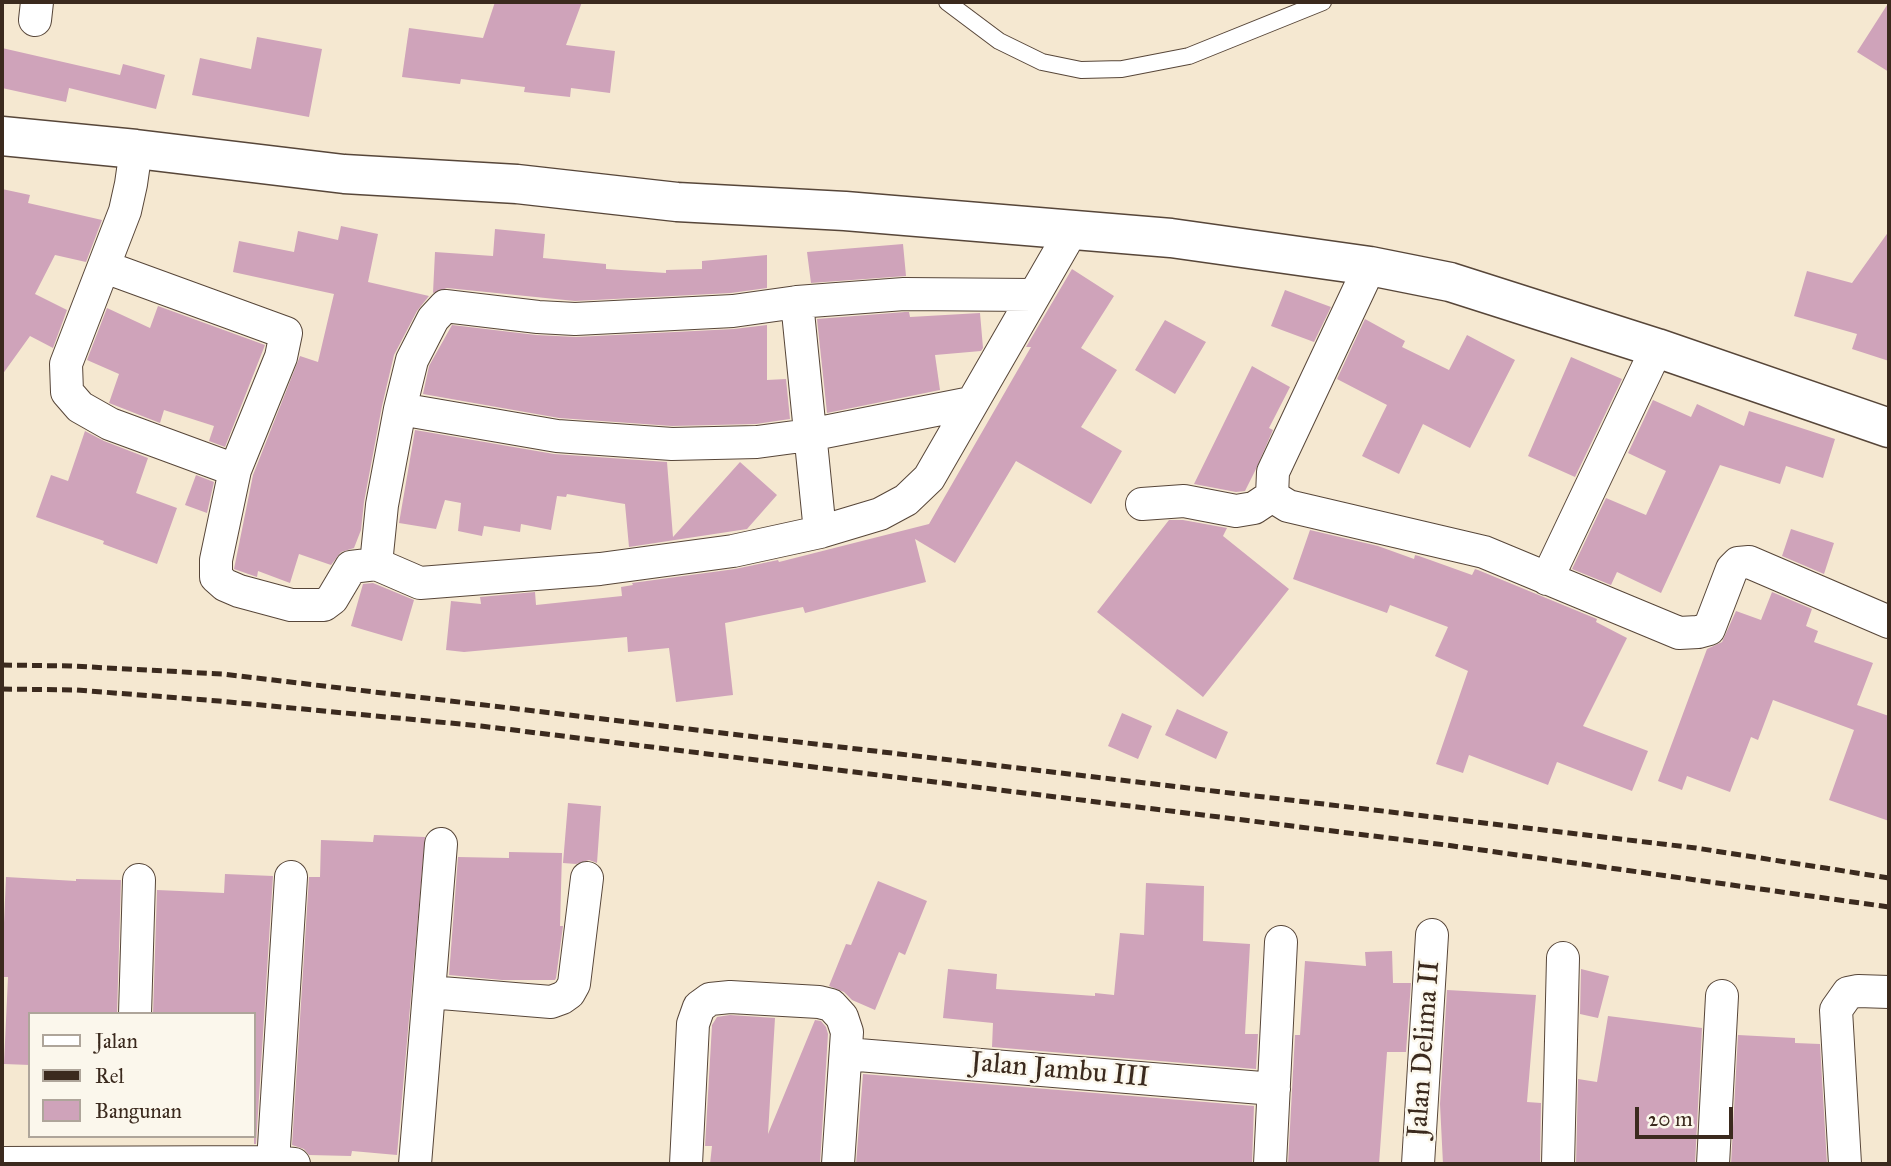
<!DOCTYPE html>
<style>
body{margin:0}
#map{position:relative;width:1891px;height:1166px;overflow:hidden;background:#f5e8d1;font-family:"IM FELL Great Primer",serif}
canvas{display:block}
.frame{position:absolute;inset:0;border:4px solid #3b2a1e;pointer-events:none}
.legend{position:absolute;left:28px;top:1012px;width:228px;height:126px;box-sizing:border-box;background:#fbf7ec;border:2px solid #aea59a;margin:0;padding:9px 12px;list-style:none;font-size:21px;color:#3b2a1e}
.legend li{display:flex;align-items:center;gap:14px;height:35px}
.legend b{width:35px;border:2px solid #aea59a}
.scale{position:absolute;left:1635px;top:1107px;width:98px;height:32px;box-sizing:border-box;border:4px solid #3b2a1e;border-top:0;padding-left:9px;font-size:21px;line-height:24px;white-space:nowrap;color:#3b2a1e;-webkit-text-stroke:5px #fbf7ec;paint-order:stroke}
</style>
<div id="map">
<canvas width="1891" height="1166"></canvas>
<div class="frame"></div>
<ul class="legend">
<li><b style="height:9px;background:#fff"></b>Jalan</li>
<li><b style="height:9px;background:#3b2a1e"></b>Rel</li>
<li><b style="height:19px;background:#cfa3ba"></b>Bangunan</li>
</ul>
<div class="scale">20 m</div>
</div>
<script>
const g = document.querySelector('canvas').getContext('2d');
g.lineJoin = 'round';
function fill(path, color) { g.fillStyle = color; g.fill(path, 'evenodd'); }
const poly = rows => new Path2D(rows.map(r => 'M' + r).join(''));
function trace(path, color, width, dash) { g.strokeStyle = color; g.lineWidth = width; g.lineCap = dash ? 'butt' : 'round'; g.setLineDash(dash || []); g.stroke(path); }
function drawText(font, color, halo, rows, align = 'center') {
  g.font = font + ' "IM FELL Great Primer",serif'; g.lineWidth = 5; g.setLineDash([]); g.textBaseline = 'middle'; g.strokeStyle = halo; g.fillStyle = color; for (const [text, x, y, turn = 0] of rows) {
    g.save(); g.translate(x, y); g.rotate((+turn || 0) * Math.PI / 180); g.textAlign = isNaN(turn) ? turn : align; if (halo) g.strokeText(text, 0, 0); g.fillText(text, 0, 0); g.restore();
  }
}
fill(poly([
 [495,2,582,2,566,45,615,51,610,93,571,88,570,97,524,92,525,87,461,79,460,84,402,77,409,28,483,38],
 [1889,2,1889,72,1857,52],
 [257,37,322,49,309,117,192,95,200,58,251,69],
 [2,48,120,75,123,64,165,75,156,109,69,88,66,102,2,88],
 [2,189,30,195,28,203,102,220,86,262,55,255,35,294,67,310,53,348,30,336,2,375],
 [341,226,378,234,368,282,429,296,417,311,394,355,382,406,364,502,361,530,354,548,341,552,331,565,299,554,290,583,258,571,257,577,234,569,253,475,300,356,318,362,334,294,233,272,239,241,294,252,298,231,338,240],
 [495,229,545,234,543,258,606,264,606,269,666,273,666,270,702,269,702,261,767,255,767,288,731,293,575,301,447,288,433,293,435,252,493,256],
 [1889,231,1889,361,1852,349,1857,334,1794,316,1807,271,1852,283],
 [903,244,906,276,811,283,807,252],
 [1072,269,1114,296,1081,348,1117,370,1081,427,1122,451,1091,504,1016,461,955,563,915,539,926,582,805,613,803,607,725,623,733,695,676,702,669,648,628,652,627,637,464,652,446,650,451,601,481,604,480,597,535,592,536,605,622,596,621,587,633,585,632,583,735,569,778,560,779,562,929,524,1031,347,1026,347],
 [1285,290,1331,307,1314,342,1271,326],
 [158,306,265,345,225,447,209,441,214,426,164,410,160,423,109,403,119,374,87,360,107,308,150,328],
 [905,312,909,312,910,317,980,313,983,348,981,351,935,355,940,390,827,413,817,319],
 [1365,319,1405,341,1402,347,1449,370,1467,335,1515,360,1470,448,1423,424,1399,474,1362,456,1387,405,1337,379],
 [1165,320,1206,342,1175,394,1135,370],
 [452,325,536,335,576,337,734,329,767,325,767,380,786,379,790,419,756,424,672,426,559,418,423,394,429,366],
 [1571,357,1622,379,1575,477,1528,456],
 [1252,366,1290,387,1269,428,1273,430,1255,471,1245,491,1236,492,1194,484],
 [1653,400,1691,417,1697,404,1744,426,1749,411,1835,439,1823,478,1786,466,1780,484,1720,465,1661,593,1617,572,1611,585,1572,569,1606,498,1646,515,1666,471,1628,453],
 [415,430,554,454,667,462,673,537,740,462,777,495,747,529,629,547,625,504,567,494,566,497,557,496,551,530,521,524,520,532,484,526,482,536,458,531,461,503,445,500,436,529,399,523],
 [85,431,104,441,148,458,136,493,177,508,157,564,103,544,104,541,36,517,51,475,68,481],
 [196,475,214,482,207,513,185,505],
 [1169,520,1183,520,1227,528,1223,536,1289,589,1203,697,1097,612],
 [1791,529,1834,543,1824,574,1782,556],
 [1310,530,1378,546,1414,559,1415,555,1419,556,1472,575,1475,569,1478,570,1597,619,1596,622,1627,638,1583,726,1648,751,1632,791,1557,762,1548,785,1469,755,1463,773,1436,764,1468,671,1435,656,1448,627,1390,605,1387,613,1293,579],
 [373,583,414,600,402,641,351,626,363,584],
 [1772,592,1812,609,1806,626,1818,631,1814,642,1873,663,1857,705,1889,716,1889,821,1829,800,1854,730,1773,700,1758,740,1751,737,1730,792,1687,776,1682,790,1658,781,1707,649,1722,642,1736,611,1761,620],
 [1177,709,1228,732,1216,759,1165,735],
 [1122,713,1152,726,1138,759,1108,746],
 [568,803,601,806,597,863,589,860,576,864,563,863],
 [374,835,425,837,397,1155,352,1151,351,1156,309,1155,304,1149,292,1145,309,877,320,877,321,840,373,842],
 [509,852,562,853,560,926,563,926,556,978,555,980,502,980,449,975,458,857,509,858],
 [225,874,273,876,256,1144,254,1144,254,1014,153,1014,157,890,224,893],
 [6,877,76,881,76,879,121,880,117,1014,30,1014,30,1065,4,1064,8,977,2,977,2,969],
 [878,881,927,901,905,955,899,952,875,1010,852,1000,844,992,829,986,846,944,851,945],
 [1146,883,1204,886,1203,941,1250,944,1245,1034,1258,1034,1256,1069,992,1047,993,1023,943,1018,948,969,997,974,996,989,1095,996,1095,993,1114,995,1120,933,1144,935],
 [1392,951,1393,983,1411,983,1406,1052,1387,1052,1379,1164,1288,1164,1295,1035,1300,1035,1305,961,1366,966,1365,952],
 [1581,969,1609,976,1598,1018,1580,1014],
 [1447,990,1536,995,1527,1102,1541,1103,1540,1164,1443,1164,1440,1104],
 [730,1015,775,1018,768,1134,815,1020,821,1021,826,1027,828,1034,820,1164,710,1164,712,1146,705,1146,712,1025,717,1017],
 [1608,1016,1702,1028,1695,1164,1576,1164,1578,1079,1597,1082],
 [1738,1035,1795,1038,1795,1043,1820,1044,1827,1164,1731,1164],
 [863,1074,1254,1106,1252,1164,856,1164]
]), '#cfa3ba');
const service = poly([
 [947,2,999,41,1042,62,1081,70,1122,69,1189,56,1323,2]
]);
const minor = poly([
 [35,20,37,2],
 [136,149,131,184,125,211,66,364,67,392,80,407,110,424,235,470],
 [1370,266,1273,472,1272,496,1288,506,1484,552,1679,633,1698,632,1709,629,1732,569,1738,563,1749,562,1889,622],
 [105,267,286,333,281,357,235,470,216,560,216,577,225,585,239,591,291,605,324,605,332,599,351,567,376,564,420,583,600,569,733,551,820,532,880,514,906,500,929,478,1072,230],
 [797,302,820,532],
 [400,409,557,436,672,444,757,442,809,435,971,403],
 [1142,504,1184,501,1236,511,1254,508,1272,496],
 [376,564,382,505,400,409,412,360,433,319,445,306,538,317,575,319,733,311,797,302,904,294,1033,295],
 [1547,579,1657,348],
 [429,992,551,1002,562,998,569,993,574,984,587,878],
 [135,1014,139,880],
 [846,1054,1274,1089],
 [273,1162,291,877],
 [2,1163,273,1162,294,1164],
 [415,1164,441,844],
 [686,1164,693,1024,699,1007,710,999,730,997,819,1002,831,1005,842,1017,847,1032,838,1164],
 [1270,1164,1281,942],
 [1418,1164,1432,935],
 [1558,1164,1563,958],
 [1713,1164,1722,996],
 [1845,1164,1836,1010,1848,993,1858,991,1889,992]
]);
const tertiary = poly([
 [2,136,136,149,344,174,517,184,677,202,845,211,1171,238,1370,266,1450,282,1657,348,1889,428]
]);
trace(service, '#574639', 18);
trace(minor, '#574639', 34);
trace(tertiary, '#574639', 41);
trace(service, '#fff', 16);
trace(minor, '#fff', 32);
trace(tertiary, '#fff', 38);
trace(poly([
 [2,665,71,666,222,674,1696,848,1889,878],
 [2,689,76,690,219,701,481,726,1446,845,1889,907]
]), '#3b2a1e', 5, [10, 5]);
drawText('28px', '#3b2a1e', '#fbf7ec', [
 ["Jalan Delima II",1425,1049,-86],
 ["Jalan Jambu III",1060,1071,5]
]);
</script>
